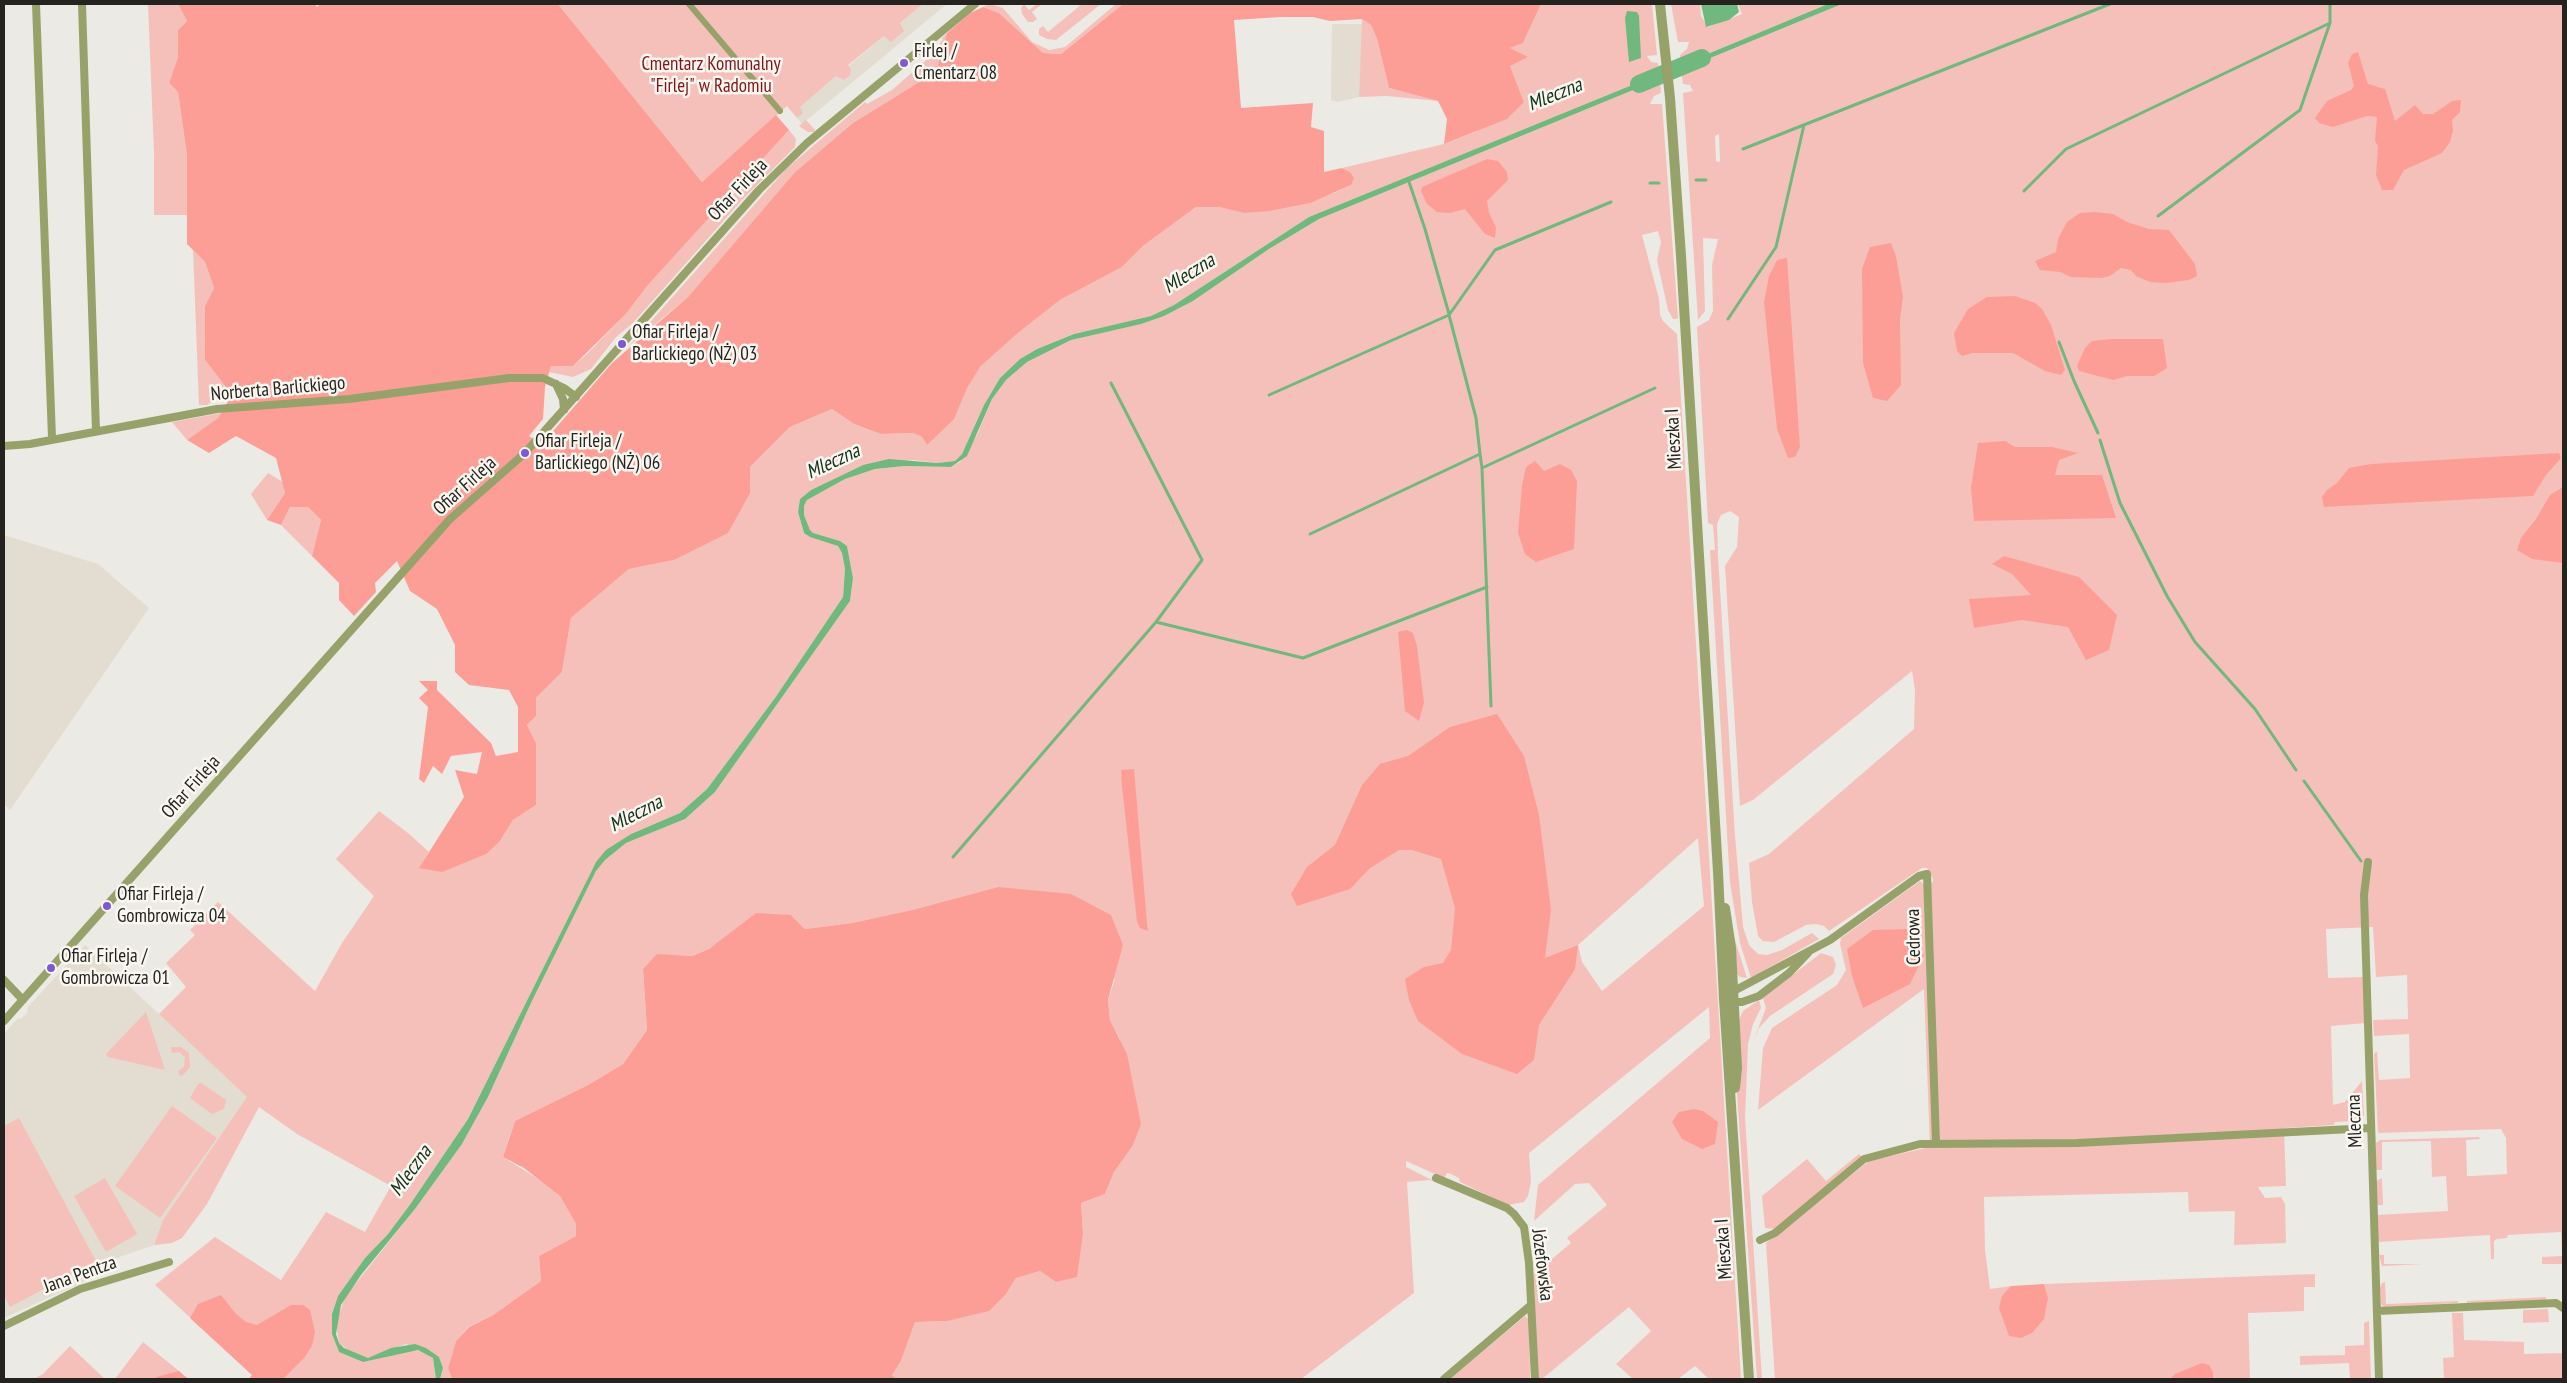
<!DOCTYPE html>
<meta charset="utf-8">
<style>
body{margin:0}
#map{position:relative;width:2567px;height:1383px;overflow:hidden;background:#eceae4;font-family:"PT Sans Narrow",sans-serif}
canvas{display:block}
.frame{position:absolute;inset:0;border:5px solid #242320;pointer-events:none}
</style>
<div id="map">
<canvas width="2567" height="1383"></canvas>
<div class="frame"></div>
</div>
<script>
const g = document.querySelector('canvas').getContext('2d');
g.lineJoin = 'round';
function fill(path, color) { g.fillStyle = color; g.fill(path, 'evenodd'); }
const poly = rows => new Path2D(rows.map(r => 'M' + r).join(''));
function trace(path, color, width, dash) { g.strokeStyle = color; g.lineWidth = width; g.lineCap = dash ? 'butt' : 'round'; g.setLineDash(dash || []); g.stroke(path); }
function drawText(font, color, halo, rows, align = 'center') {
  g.font = font + ' "PT Sans Narrow",sans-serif'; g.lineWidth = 5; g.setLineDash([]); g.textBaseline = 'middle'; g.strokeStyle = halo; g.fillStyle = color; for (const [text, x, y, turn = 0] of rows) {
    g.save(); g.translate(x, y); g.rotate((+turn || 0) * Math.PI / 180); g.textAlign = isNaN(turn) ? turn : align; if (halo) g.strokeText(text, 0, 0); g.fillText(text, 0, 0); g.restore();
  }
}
fill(poly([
 [923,4,947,4,802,124,797,118,803,113,799,107],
 [1332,24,1363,24,1359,97,1338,102,1331,100],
 [4,535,98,564,149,608,10,810,4,804],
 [85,945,248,1097,163,1220,154,1245,105,1262,109,1270,4,1318,4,1034,18,1018,21,1019,28,1012,27,1008]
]), '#e2ddd0');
fill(poly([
 [148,4,178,4,187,21,178,30,178,57,169,83,178,92,187,155,187,215,154,215,154,153],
 [558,4,923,4,900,23,904,31,891,42,884,36,848,65,851,69,850,75,844,80,836,76,800,107,803,113,797,118,787,106,702,182],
 [990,4,1003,8,1032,42,1049,50,1065,47,1116,4,1123,4,1061,54,1043,53,999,13,983,7],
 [1024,4,1029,10,1037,4,1042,4,1032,12,1037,19,1033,22,1028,22,1022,14,1021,8],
 [1082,4,1101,4,1056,40,1047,39,1039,35,1039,29,1043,26,1048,32],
 [1541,4,1652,4,1657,55,1647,56,1651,62,1658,63,1659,74,1309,217,1174,305,1151,316,1074,334,1037,349,1020,359,1000,378,984,405,962,454,955,461,937,463,914,460,863,465,811,490,800,499,798,512,804,533,838,546,842,553,845,569,843,597,775,698,707,789,680,813,631,834,596,862,468,1119,409,1206,388,1234,365,1258,338,1296,332,1314,332,1334,339,1352,363,1362,410,1350,424,1351,433,1358,436,1379,249,1379,252,1375,155,1285,215,1237,281,1280,326,1212,365,1232,391,1186,297,1134,259,1107,207,1204,182,1238,172,1243,154,1245,163,1220,247,1097,159,1014,186,987,166,963,195,935,190,930,218,902,315,991,342,943,374,896,336,859,379,811,408,833,429,852,420,867,500,841,513,820,536,805,536,743,527,725,536,716,536,698,562,672,571,618,629,569,674,560,750,493,750,467,790,427,832,409,854,424,881,434,913,433,922,437,927,445,980,367,1018,333,1060,300,1122,267,1143,246,1196,207,1219,207,1244,213,1334,193,1351,185,1350,172,1342,168,1444,144,1475,132,1524,102,1510,66,1510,48,1523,43],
 [1671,4,1700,4,1701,16,1708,27,1742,14,1738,4,1828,4,1681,65,1680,55,1687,49,1689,42,1678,42],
 [1842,4,2563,4,2563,1264,2542,1264,2542,1257,2562,1256,2561,1232,2508,1235,2507,1238,2497,1239,2494,1241,2494,1259,2491,1259,2490,1235,2378,1242,2377,1215,2448,1211,2446,1176,2432,1177,2431,1141,2382,1142,2382,1170,2376,1170,2376,1143,2380,1140,2479,1137,2480,1139,2466,1140,2467,1176,2472,1176,2507,1174,2506,1138,2501,1129,2378,1133,2374,1054,2377,1051,2379,1080,2410,1078,2409,1034,2374,1036,2373,1020,2408,1019,2407,975,2376,977,2373,927,2326,929,2328,978,2364,977,2365,1023,2331,1026,2333,1105,2345,1102,2362,1081,2364,1116,2358,1121,2335,1122,2334,1125,2284,1128,2286,1186,2258,1187,2265,1198,2281,1197,2285,1204,2286,1243,2234,1245,2235,1211,2189,1212,2188,1192,1984,1197,1985,1250,1990,1289,2011,1286,2010,1288,2045,1286,2044,1284,2315,1274,2315,1287,2304,1287,2304,1311,2248,1313,2250,1379,1775,1379,1766,1243,1869,1161,1930,1147,1924,989,1758,1110,1763,1048,1772,1028,1837,985,1846,970,1840,944,1841,938,1920,881,1925,885,1933,882,1933,879,1927,868,1922,868,1829,931,1824,926,1816,924,1806,925,1774,942,1763,941,1758,936,1752,902,1749,863,1769,854,1914,729,1915,690,1912,671,1753,800,1740,806,1725,566,1737,547,1739,517,1730,511,1721,515,1717,524,1718,556,1735,836,1743,927,1749,945,1758,954,1767,955,1782,950,1812,933,1819,939,1751,978,1740,943,1730,883,1710,550,1715,550,1713,525,1708,523,1697,327,1709,320,1713,311,1712,265,1718,239,1703,238,1705,311,1698,320,1683,93,1693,91,1690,85,1683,84,1681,70],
 [1719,134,1720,161,1719,162,1716,161,1715,136],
 [1362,19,1371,25,1377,39,1389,88,1438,101,1387,96,1359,97],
 [947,33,938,66,924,79,853,123,795,172,688,297,629,346,787,168,865,102,867,104,892,90,932,55,943,39,942,38],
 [1660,79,1661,93,1654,96,1650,104,1662,104,1678,318,1676,319,1673,319,1668,310,1657,260,1661,242,1658,231,1642,235,1659,299,1660,315,1663,321,1677,334,1741,1379,1709,1379,1695,1366,1678,1379,1633,1379,1616,1364,1651,1331,1629,1307,1542,1379,1536,1379,1534,1274,1571,1243,1567,1238,1607,1205,1589,1183,1575,1184,1534,1221,1538,1185,1710,1038,1709,1007,1529,1153,1531,1182,1528,1196,1524,1202,1508,1205,1460,1182,1459,1178,1451,1174,1447,1173,1444,1178,1406,1161,1406,1167,1450,1189,1430,1180,1407,1182,1414,1293,1301,1379,896,1379,892,1375,901,1361,915,1322,947,1321,1006,1294,1016,1278,1040,1271,1056,1282,1083,1233,1081,1203,1105,1194,1114,1172,1132,1147,1120,1039,1110,1020,1108,1000,1115,979,998,887,912,910,852,923,805,929,791,915,729,936,709,949,692,956,657,955,643,969,647,1030,623,1064,588,1085,515,1121,509,1138,503,1157,546,1184,560,1196,576,1224,576,1236,539,1256,541,1281,493,1315,468,1327,456,1341,448,1368,452,1379,440,1379,443,1368,439,1357,406,1344,368,1358,352,1353,339,1343,336,1324,345,1297,415,1209,462,1144,488,1097,531,1003,596,871,605,860,626,843,685,819,715,792,850,601,853,578,847,546,840,541,812,533,810,530,804,515,804,506,807,500,845,479,875,469,905,466,951,467,960,462,977,435,992,399,1006,380,1027,362,1071,340,1164,316,1193,301,1269,249,1319,219],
 [1698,838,1704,906,1602,991,1582,962,1578,945],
 [806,120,815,130,814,132,808,132,799,126],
 [789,130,796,139,795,147,742,200,633,323,616,337,591,369,573,377,549,372,551,366,573,366,587,354,625,315,648,285],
 [193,250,205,262,214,288,205,306,205,360,225,386,217,390,213,401,207,405,199,405],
 [221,413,218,418,187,440,172,422],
 [268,473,283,482,285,493,267,520,251,494],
 [290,507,308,507,321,520,312,556,281,525],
 [1733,935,1734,937,1747,978,1740,977,1737,974],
 [1821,953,1833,957,1836,965,1833,974,1770,1016,1759,1028,1753,1042,1766,1008,1763,998],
 [1759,1000,1761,1008,1753,1024,1748,1044,1745,1118,1762,1379,1757,1379,1737,1094,1739,1020,1743,1011],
 [146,1012,165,1070,108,1057,106,1054],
 [171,1047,181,1047,189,1053,190,1067,183,1075,180,1076,178,1071,184,1067,185,1057,179,1052,172,1053],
 [201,1083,226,1100,224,1109,212,1114,190,1098,198,1084],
 [172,1106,217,1138,160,1218,115,1186],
 [19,1118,96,1261,10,1307,4,1296,4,1126],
 [1859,1154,1862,1157,1774,1229,1765,1228,1762,1196,1807,1159,1826,1181],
 [105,1178,137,1234,106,1252,74,1196],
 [2382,1178,2383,1205,2377,1205,2376,1181],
 [2379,1255,2384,1255,2384,1264,2423,1264,2382,1266],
 [2385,1282,2386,1304,2458,1301,2458,1303,2384,1307,2381,1304,2380,1288,2382,1283],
 [2546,1297,2546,1300,2467,1304,2467,1301],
 [2548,1309,2549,1322,2523,1323,2523,1310],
 [2452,1313,2463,1313,2464,1340,2524,1342,2524,1354,2563,1353,2563,1379,2444,1379,2443,1358,2454,1357],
 [1525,1316,1529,1320,1530,1379,1450,1379],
 [2369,1321,2371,1379,2350,1379,2349,1363,2300,1365,2300,1356,2345,1355,2345,1346,2364,1345,2364,1323],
 [143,1342,179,1371,188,1379,115,1379],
 [70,1346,105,1379,34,1379,43,1374]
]), '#f5c0ba');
fill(poly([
 [178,4,315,4,317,7,320,4,558,4,702,182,776,115,789,130,648,285,625,315,573,366,551,366,545,387,543,419,529,436,541,445,612,363,688,297,795,172,853,123,924,79,938,65,947,33,970,13,983,7,999,13,1043,53,1061,54,1123,4,1541,4,1523,43,1510,48,1528,57,1510,66,1524,102,1507,119,1444,144,1447,119,1438,101,1389,88,1377,39,1371,25,1362,19,1330,21,1313,17,1281,17,1234,20,1241,108,1313,103,1311,127,1324,131,1324,172,1342,168,1350,172,1354,178,1351,185,1310,203,1269,211,1244,213,1219,207,1196,207,1143,246,1122,267,1060,300,1018,333,980,367,967,388,954,419,927,445,922,437,913,433,881,434,854,424,832,409,790,427,750,467,750,493,728,533,674,560,629,569,571,618,562,672,536,698,536,716,527,725,536,743,536,805,513,820,500,841,486,854,442,872,419,868,464,797,455,770,477,774,482,752,451,756,442,774,433,766,424,783,419,779,428,707,419,698,428,690,419,681,437,681,437,690,491,743,496,756,518,752,518,707,509,690,469,685,455,672,455,645,437,609,410,591,397,561,375,583,376,592,354,616,339,600,339,583,312,556,321,520,308,507,290,507,281,525,267,520,285,493,276,458,236,436,209,453,187,440,218,418,232,395,205,360,205,306,214,288,205,262,187,244,187,155,178,92,169,83,178,57,178,30,187,21],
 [2358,52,2368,84,2385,89,2395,121,2415,105,2423,114,2433,114,2452,101,2461,100,2460,112,2452,120,2453,131,2450,142,2442,153,2404,170,2393,190,2382,190,2376,175,2378,146,2375,141,2377,117,2367,116,2333,127,2319,123,2315,118,2327,101,2351,90,2354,86,2348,63,2352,54],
 [1487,159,1498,161,1507,172,1508,180,1487,201,1489,213,1496,227,1495,238,1485,234,1465,209,1450,213,1437,212,1427,204,1421,191,1422,187],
 [2095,212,2113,214,2127,222,2149,229,2169,230,2195,264,2197,276,2189,280,2166,283,2150,282,2136,276,2131,270,2121,268,2110,276,2101,278,2071,277,2060,272,2040,270,2035,261,2056,252,2058,239,2067,222,2080,213],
 [1891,243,1896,256,1903,297,1900,319,1901,385,1887,401,1873,398,1863,363,1862,269,1870,247],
 [1787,258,1800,447,1795,457,1788,458,1777,429,1764,302,1769,276,1777,260],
 [2015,296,2035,303,2042,309,2051,325,2065,370,2061,375,2045,371,2013,353,1973,353,1962,356,1957,351,1954,333,1968,309,1987,297],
 [2111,339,2163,339,2167,368,2154,376,2127,376,2113,380,2079,371,2077,366,2085,348,2092,341],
 [2005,441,2015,447,2052,447,2078,453,2059,460,2055,475,2102,475,2116,518,1974,521,1971,488,1978,443],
 [2559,453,2561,458,2546,475,2533,496,2324,507,2322,497,2327,490,2337,483,2349,468,2371,464],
 [1535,461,1544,471,1560,464,1571,470,1577,481,1574,549,1536,562,1525,554,1518,533,1522,485,1526,467],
 [2563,487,2563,563,2532,559,2517,550,2521,538,2536,519,2550,495],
 [2004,556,2079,577,2117,615,2109,650,2086,660,2068,627,2022,620,1974,628,1969,599,2031,595,2012,574,1992,564],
 [1407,630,1413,633,1417,646,1424,703,1419,721,1405,711,1398,632],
 [1497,714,1524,756,1539,815,1551,910,1545,958,1578,945,1575,969,1539,1025,1534,1060,1517,1074,1462,1054,1418,1021,1409,1000,1405,979,1424,967,1443,963,1451,950,1455,908,1441,859,1412,850,1399,850,1370,868,1350,889,1297,906,1291,894,1307,867,1335,845,1362,785,1380,764,1408,756,1450,727],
 [1134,769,1147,924,1148,931,1140,928,1137,922,1122,786,1121,770],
 [998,887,1071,894,1111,915,1123,945,1108,1000,1110,1020,1127,1054,1141,1124,1132,1147,1114,1172,1105,1194,1081,1203,1083,1233,1077,1277,1056,1282,1040,1271,1016,1278,1006,1294,989,1311,947,1321,915,1322,901,1361,892,1375,896,1379,452,1379,448,1368,456,1341,469,1327,493,1315,541,1281,539,1256,576,1236,576,1224,560,1196,524,1168,503,1157,515,1121,588,1085,623,1064,647,1030,643,969,657,954,692,956,709,949,756,913,791,915,805,929,852,923,912,910],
 [1909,929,1924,955,1910,984,1863,1008,1852,976,1847,949,1873,930],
 [1694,1109,1703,1111,1718,1122,1715,1144,1702,1149,1682,1139,1672,1122,1679,1112],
 [2044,1284,2048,1298,2044,1319,2032,1333,2021,1338,2009,1336,1999,1308,2002,1296,2011,1286],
 [221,1295,236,1314,246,1322,257,1325,291,1305,303,1305,310,1310,315,1332,312,1346,304,1358,283,1379,249,1379,252,1375,190,1318,198,1304],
 [2202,1363,2209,1365,2213,1372,2213,1379,2170,1379,2175,1374],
 [179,1371,188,1379,152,1379,160,1376]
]), '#fc9e96');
fill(poly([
 [1701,4,1737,4,1739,12,1729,20,1706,27],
 [1828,4,1842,4,1681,70,1681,65],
 [1627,11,1637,12,1639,16,1641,58,1629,62,1625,18],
 [1659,74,1660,79,1319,219,1269,249,1193,301,1164,316,1141,324,1071,340,1027,362,1006,380,992,399,967,456,951,467,905,466,875,469,845,479,807,500,804,506,804,515,810,530,813,533,840,541,847,546,853,578,850,601,715,792,685,819,626,843,605,860,596,871,531,1003,488,1097,462,1144,415,1209,361,1275,341,1305,336,1334,339,1343,344,1348,368,1358,391,1348,415,1344,426,1348,439,1357,443,1368,440,1379,436,1379,433,1358,418,1350,363,1362,339,1352,332,1334,332,1314,338,1296,365,1258,388,1234,409,1206,468,1119,596,862,606,850,631,834,680,813,707,789,775,698,843,597,845,569,842,553,838,546,810,537,804,533,798,512,800,499,811,490,863,465,889,459,937,463,955,461,962,454,984,405,1000,378,1020,359,1037,349,1074,334,1151,316,1174,305,1309,217]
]), '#70b87d');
trace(poly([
 [1743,149,2110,4],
 [1408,179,1425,229,1449,314],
 [1696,180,1706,180],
 [1650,183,1659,183],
 [2024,191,2066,149,2330,23],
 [2158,216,2300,110,2330,23,2330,4],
 [1449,315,1495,250,1611,202],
 [1728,319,1776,247,1804,125],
 [2059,342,2074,381,2098,433],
 [1269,395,1449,315,1476,418,1480,454],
 [2100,440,2120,503,2167,596,2195,642,2255,709,2296,770],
 [1310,534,1480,454,1482,468],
 [1156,622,1303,658,1487,587],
 [1491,706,1482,468,1655,388],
 [2304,781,2361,861],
 [953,857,1156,622,1202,560,1111,383]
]), '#70b87d', 3);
trace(poly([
 [1639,84,1702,58]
]), '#70b87d', 18);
trace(poly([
 [689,4,780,111]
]), '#97a26a', 6);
trace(poly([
 [36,4,52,438],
 [82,4,96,431],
 [556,384,563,399,564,410],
 [4,446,30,444,217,409,349,399,509,378,543,378,564,388,576,397],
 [2368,862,2364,895,2379,1379],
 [4,980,23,1000],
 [1730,993,1830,940,1919,876,1927,874,1936,1143],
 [1731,1002,1742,1002,1759,996,1789,973,1808,953],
 [4,1021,450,519,525,453,759,190,807,143,975,4],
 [1436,1178,1507,1208,1514,1214,1524,1227,1529,1263,1535,1379],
 [1760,1240,1775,1233,1864,1159,1920,1144,2077,1143,2371,1128],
 [2377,1311,2556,1303,2563,1308],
 [4,1326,80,1289,169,1262],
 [1444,1379,1531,1305]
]), '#97a26a', 8);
trace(poly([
 [1660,4,1670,98,1681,256,1718,872,1724,999,1749,1379],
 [1725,908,1731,948,1737,1068,1735,1088]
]), '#97a26a', 10);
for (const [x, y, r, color] of [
 [904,63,5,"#7d5ad4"],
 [622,344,5,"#7d5ad4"],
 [525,453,5,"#7d5ad4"],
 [107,906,5,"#7d5ad4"],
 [51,968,5,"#7d5ad4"]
]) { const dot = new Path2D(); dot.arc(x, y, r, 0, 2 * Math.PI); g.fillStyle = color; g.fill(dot); trace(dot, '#faf7f1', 2); }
drawText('19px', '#242320', '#faf7f1', [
 ["Firlej /",914,52],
 ["Cmentarz 08",914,74],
 ["Ofiar Firleja /",632,333],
 ["Barlickiego (NŻ) 03",632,355],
 ["Ofiar Firleja /",535,442],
 ["Barlickiego (NŻ) 06",535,464],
 ["Ofiar Firleja /",117,895],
 ["Gombrowicza 04",117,917],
 ["Ofiar Firleja /",61,957],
 ["Gombrowicza 01",61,979]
], 'left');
drawText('19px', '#811318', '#faf7f1', [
 ["Cmentarz Komunalny",711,65],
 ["\"Firlej\" w Radomiu",711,87]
]);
drawText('19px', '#242320', '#faf7f1', [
 ["Ofiar Firleja",738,190,-47],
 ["Norberta Barlickiego",278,389,-5],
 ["Mieszka I",1674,439,-93],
 ["Ofiar Firleja",465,486,-42],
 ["Ofiar Firleja",191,787,-48],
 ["Cedrowa",1914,937,-91],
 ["Mleczna",2355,1121,-92],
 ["Mieszka I",1724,1249,-94],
 ["Józefowska",1542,1265,83],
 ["Jana Pentza",80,1275,-20]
]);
drawText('italic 20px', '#13321a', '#faf7f1', [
 ["Mleczna",1555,95,-22],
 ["Mleczna",1189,274,-32],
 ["Mleczna",833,462,-25],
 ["Mleczna",636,814,-27],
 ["Mleczna",411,1171,-54]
]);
</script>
